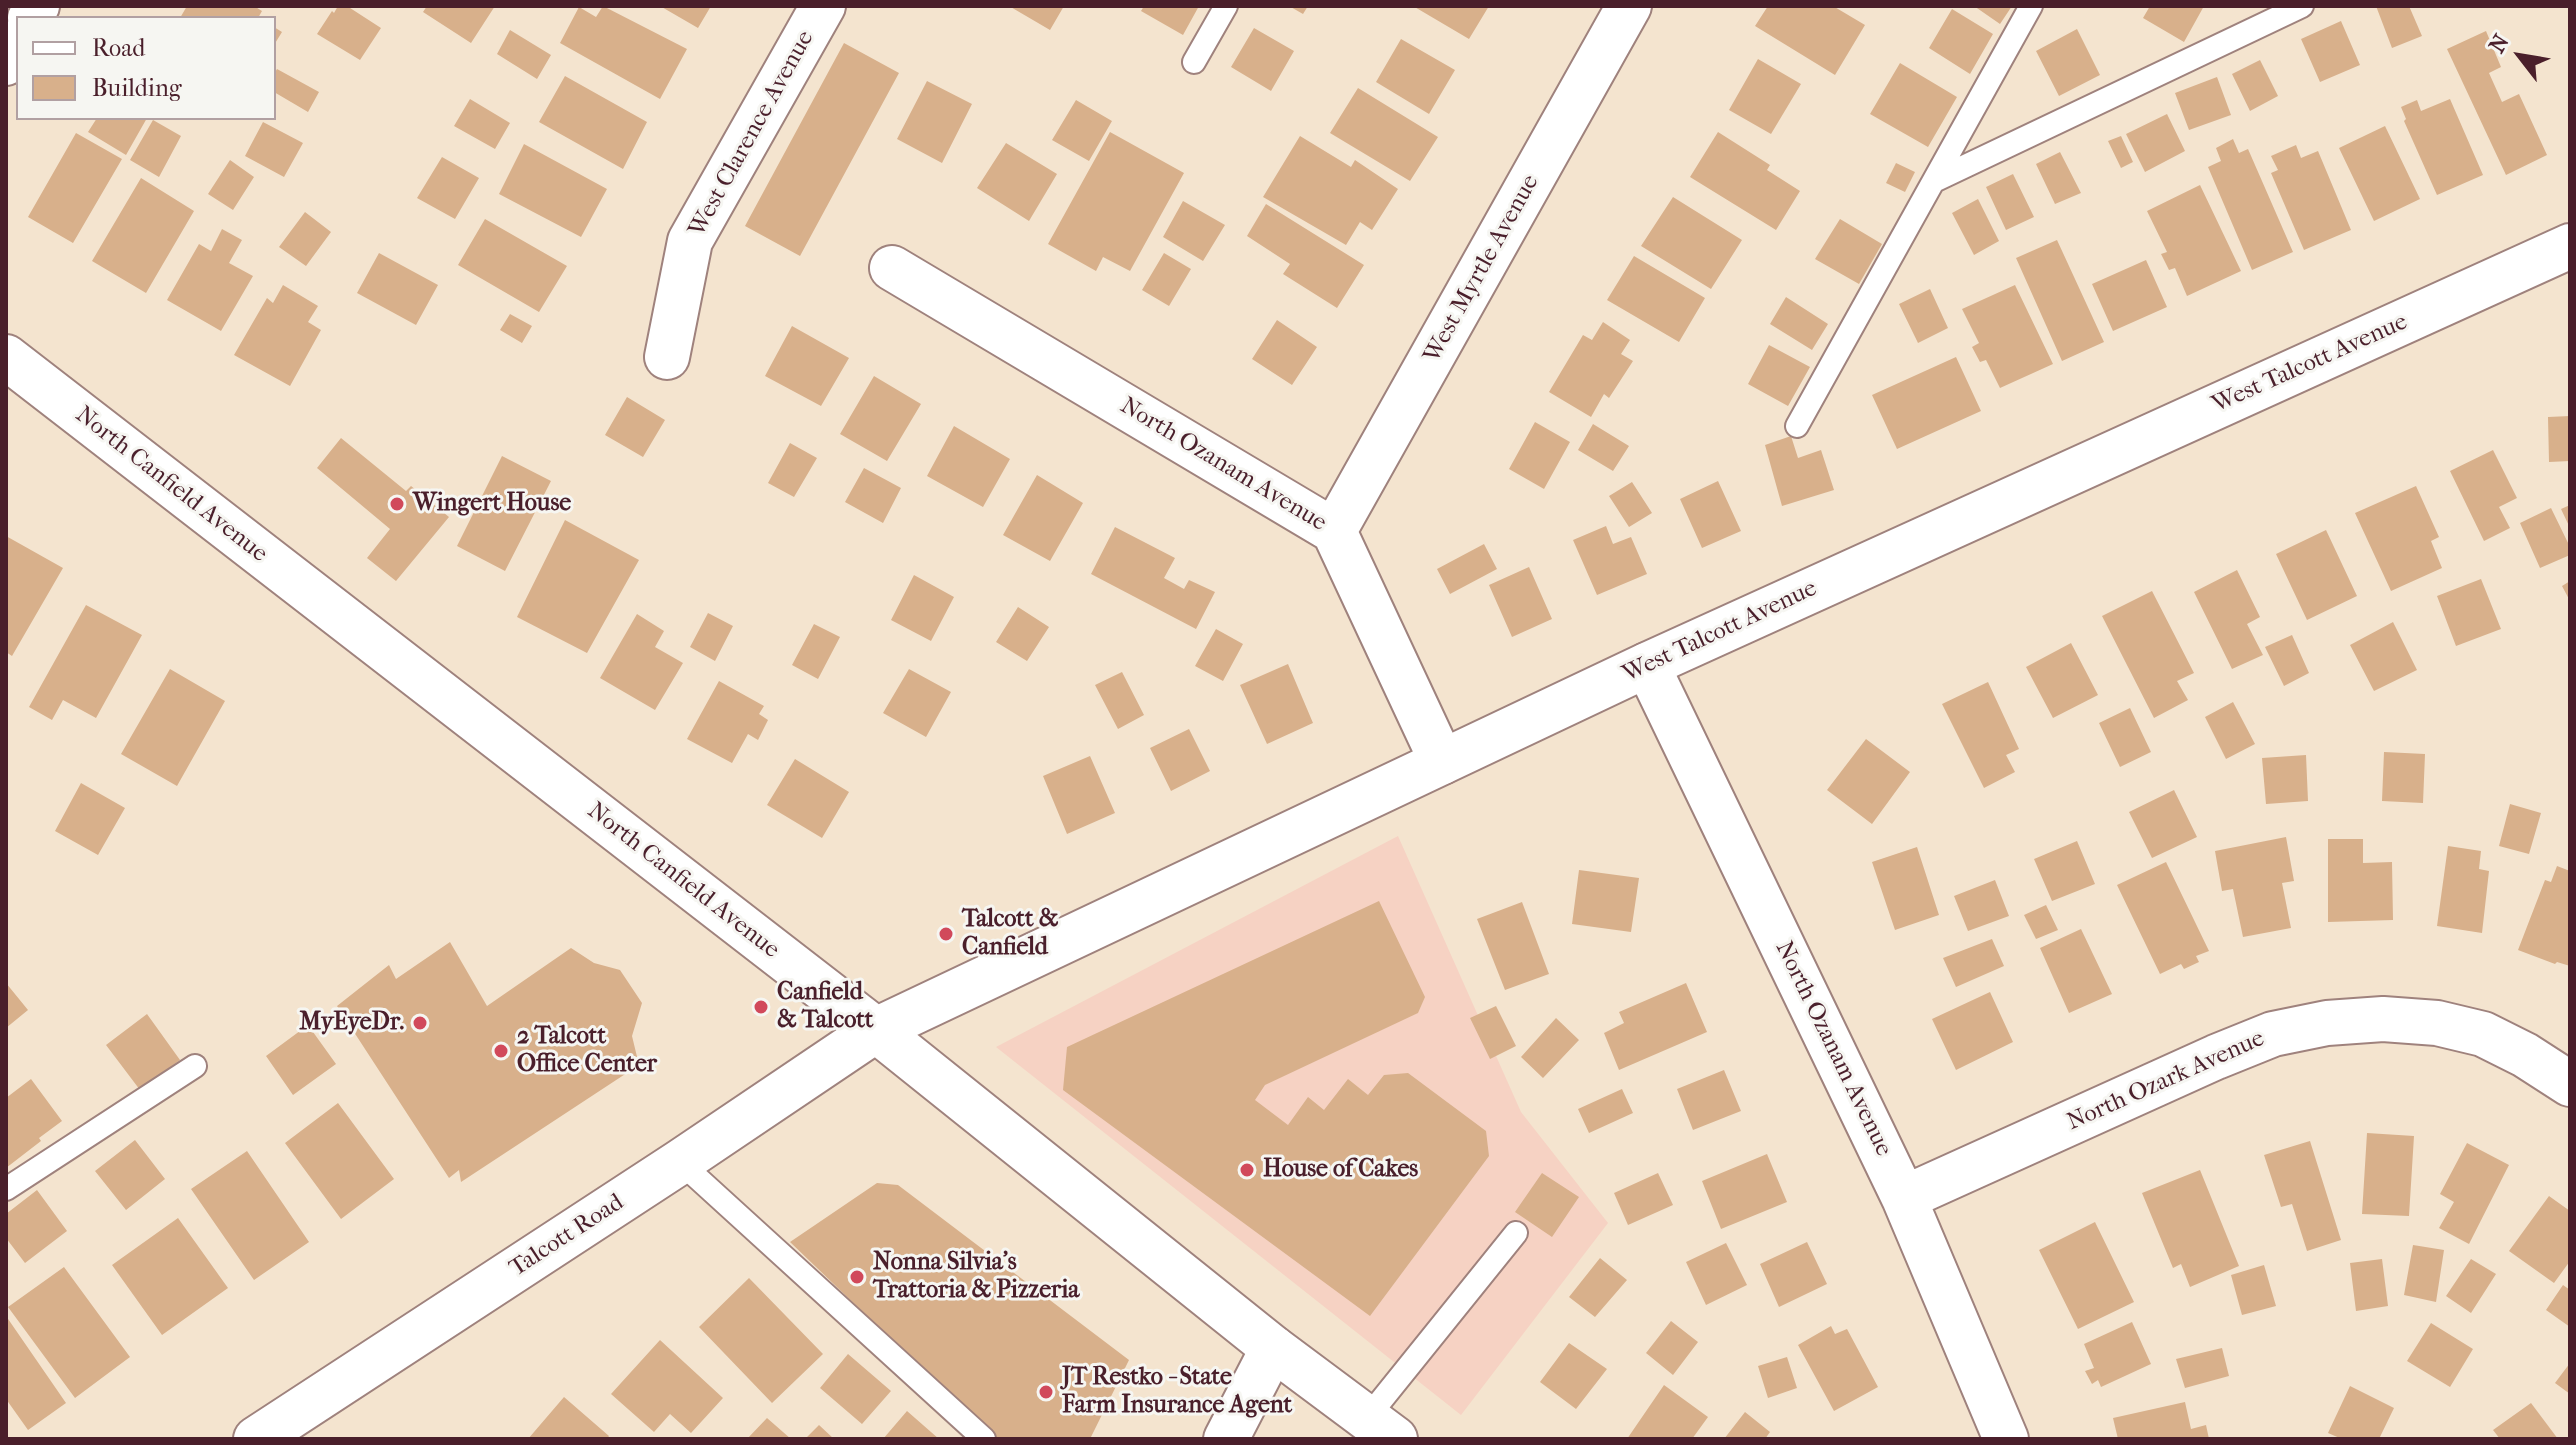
<!DOCTYPE html>
<style>
body{margin:0}
#map{position:relative;width:2576px;height:1445px;overflow:hidden;background:#f4e4cf;font-family:"IM FELL French Canon",serif}
canvas{display:block}
.frame{position:absolute;inset:0;border:8px solid #4a1f2b;pointer-events:none}
.legend{position:absolute;left:16px;top:16px;width:260px;height:104px;box-sizing:border-box;background:#f6f6f2;border:2px solid #b1a0a2;margin:0;padding:10px 14px;list-style:none;font-size:24px;color:#4a1f2b}
.legend li{display:flex;align-items:center;gap:16px;height:40px}
.legend b{width:40px;border:2px solid #b1a0a2}
.north{position:absolute;left:2480px;top:16px;width:80px;height:80px;-webkit-text-stroke:6px #f6f6f2;paint-order:stroke;rotate:301deg;font-size:22px;font-weight:700;line-height:32px;text-align:center;color:#4a1f2b}
.north::after{content:'';display:block;margin:auto;width:28px;height:36px;background:#4a1f2b;clip-path:polygon(50% 0,100% 100%,50% 72%,0 100%)}
</style>
<div id="map">
<canvas width="2576" height="1445"></canvas>
<div class="frame"></div>
<ul class="legend">
<li><b style="height:10px;background:#fff"></b>Road</li>
<li><b style="height:22px;background:#d8b08b"></b>Building</li>
</ul>
<div class="north">N</div>
</div>
<script>
const g = document.querySelector('canvas').getContext('2d');
g.lineJoin = 'round';
function fill(path, color) { g.fillStyle = color; g.fill(path, 'evenodd'); }
const poly = rows => new Path2D(rows.map(r => 'M' + r).join(''));
function trace(path, color, width, dash) { g.strokeStyle = color; g.lineWidth = width; g.lineCap = dash ? 'butt' : 'round'; g.setLineDash(dash || []); g.stroke(path); }
function drawText(font, color, halo, rows, align = 'center') {
  g.font = font + ' "IM FELL French Canon",serif'; g.lineWidth = 6; g.setLineDash([]); g.textBaseline = 'middle'; g.strokeStyle = halo; g.fillStyle = color; for (const [text, x, y, turn = 0] of rows) {
    g.save(); g.translate(x, y); g.rotate((+turn || 0) * Math.PI / 180); g.textAlign = isNaN(turn) ? turn : align; if (halo) g.strokeText(text, 0, 0); g.fillText(text, 0, 0); g.restore();
  }
}
fill(poly([
 [1398,836,1521,1112,1608,1223,1461,1415,996,1047]
]), '#f6d2c3');
fill(poly([
 [187,6,254,6,262,11,258,18,180,18],
 [338,6,347,6,381,28,360,60,317,34,332,11,334,13],
 [427,6,495,6,471,43,423,12],
 [603,6,687,49,660,99,560,43,579,7,596,17],
 [660,6,711,6,698,28],
 [1009,6,1064,6,1050,30],
 [1144,6,1199,6,1183,35,1141,11],
 [1289,6,1308,6,1303,14],
 [1413,6,1489,6,1469,39],
 [1768,6,1833,6,1865,25,1835,75,1755,26],
 [1974,6,2012,6,2000,24],
 [2150,6,2204,6,2184,42,2143,18],
 [2376,6,2409,6,2422,36,2392,48],
 [1952,9,1993,34,1970,74,1929,48],
 [2341,21,2360,65,2320,82,2301,39],
 [274,27,282,32,274,45],
 [1254,28,1294,51,1271,91,1231,67],
 [2077,29,2100,75,2059,96,2036,51],
 [510,30,551,55,537,79,497,54],
 [2486,31,2501,67,2489,73,2502,102,2519,94,2547,155,2506,175,2447,49],
 [1401,39,1455,70,1429,114,1376,82],
 [844,43,899,73,800,256,745,226],
 [1758,59,1801,84,1771,134,1729,110],
 [2260,60,2278,96,2250,111,2232,74],
 [1900,63,1957,97,1928,147,1870,114],
 [277,69,319,92,308,112,274,92,274,74],
 [565,76,647,122,623,169,539,122],
 [2217,77,2231,115,2189,130,2175,93],
 [927,81,972,104,942,163,897,139],
 [1358,88,1438,137,1410,181,1330,133],
 [470,99,510,123,495,149,454,126],
 [2450,99,2483,175,2437,195,2404,121,2406,119,2401,107,2417,100,2421,111],
 [1076,100,1112,121,1089,161,1052,140],
 [2167,114,2185,151,2145,172,2126,134],
 [97,118,147,118,126,155,88,132],
 [153,120,181,136,159,177,130,160],
 [263,122,303,143,284,177,245,156],
 [2385,126,2420,199,2374,221,2339,148],
 [1110,132,1184,173,1130,271,1103,257,1096,271,1048,244],
 [1718,132,1770,165,1767,170,1800,191,1776,230,1690,177],
 [76,133,122,159,73,243,28,217],
 [1300,136,1351,167,1355,160,1398,189,1372,230,1360,222,1346,245,1263,197],
 [2121,136,2133,162,2121,168,2108,141],
 [2233,139,2239,153,2248,149,2293,252,2252,270,2208,167,2221,161,2216,148],
 [1006,143,1057,174,1029,221,977,188],
 [524,144,607,189,581,237,499,194],
 [2296,145,2301,158,2318,151,2351,230,2304,250,2271,173,2278,170,2271,156],
 [2060,152,2081,193,2055,204,2036,164],
 [442,157,479,178,455,219,417,198],
 [230,160,254,177,233,210,208,194],
 [1896,163,1915,172,1905,192,1886,183],
 [2013,174,2034,217,2006,230,1986,187],
 [141,178,194,211,146,293,92,261],
 [2200,185,2241,271,2187,296,2175,268,2169,270,2161,254,2167,252,2147,211],
 [1673,197,1742,240,1711,289,1641,246],
 [1978,199,1999,241,1974,255,1952,213],
 [1183,201,1225,225,1203,261,1163,237],
 [1266,204,1364,265,1337,308,1283,274,1290,264,1247,236],
 [305,212,331,232,306,266,279,247],
 [485,219,567,266,539,312,458,265],
 [1840,219,1882,244,1859,284,1815,259],
 [222,229,242,240,229,263,253,276,221,331,167,300,199,244,211,251],
 [2057,240,2104,342,2062,361,2016,258],
 [379,253,438,285,416,325,357,293],
 [1164,253,1191,269,1169,306,1142,290],
 [1634,256,1705,298,1679,342,1607,300],
 [2146,260,2167,307,2113,331,2092,284],
 [283,285,318,306,308,322,321,330,290,386,234,355,267,298,273,303],
 [2015,285,2053,364,2000,388,1986,360,1980,362,1972,347,1979,343,1962,309],
 [1930,289,1948,328,1918,343,1899,304],
 [1786,297,1828,324,1812,350,1770,324],
 [510,314,532,326,522,343,500,330],
 [1277,320,1317,347,1292,385,1252,359],
 [1603,322,1630,340,1621,354,1633,361,1609,398,1604,394,1591,417,1549,392,1583,335,1592,340],
 [792,326,849,358,821,406,765,376],
 [1769,345,1810,367,1788,406,1748,384],
 [1956,357,1981,411,1897,449,1872,395],
 [874,376,921,404,887,461,840,434],
 [627,397,665,420,643,457,605,435],
 [2570,416,2570,461,2549,462,2548,417],
 [1535,422,1570,442,1544,489,1509,469],
 [1593,424,1629,446,1613,471,1578,450],
 [954,426,1010,459,983,507,927,476],
 [1791,436,1798,458,1821,450,1834,490,1782,506,1765,445],
 [341,438,406,491,411,486,449,517,396,581,367,558,390,529,317,468],
 [790,443,817,458,794,497,768,483],
 [2493,450,2517,498,2499,507,2510,528,2484,541,2450,471],
 [502,456,551,481,505,571,457,546],
 [864,468,901,488,883,523,845,502],
 [1037,475,1083,503,1050,561,1003,535],
 [1718,481,1741,531,1702,548,1680,499],
 [1632,482,1652,513,1629,527,1609,496],
 [2416,486,2439,537,2431,541,2442,568,2391,591,2355,513],
 [2570,505,2570,528,2561,509],
 [2551,508,2570,547,2570,555,2540,568,2520,523],
 [565,520,639,560,587,653,517,617],
 [1606,526,1613,544,1631,537,1647,574,1597,595,1573,540],
 [1115,527,1175,558,1164,578,1184,589,1189,580,1215,592,1196,629,1091,574],
 [2326,530,2357,596,2307,620,2276,554],
 [6,536,63,568,12,656,6,652],
 [1484,544,1497,569,1450,594,1437,569],
 [1529,567,1552,619,1512,637,1489,585],
 [2237,570,2260,617,2247,624,2263,655,2232,669,2194,592],
 [914,575,954,597,931,641,891,620],
 [2481,579,2501,629,2456,646,2437,596],
 [2570,581,2570,601,2562,586],
 [2152,591,2194,673,2177,681,2188,700,2154,718,2102,616],
 [86,605,142,635,96,718,63,700,52,720,29,707],
 [1018,607,1049,627,1027,661,996,642],
 [708,613,733,626,715,661,690,647],
 [637,614,664,631,655,647,683,663,655,710,600,678],
 [2393,622,2417,670,2374,691,2350,645],
 [814,624,840,637,818,679,792,665],
 [1216,629,1243,644,1223,681,1195,666],
 [2292,635,2309,673,2284,686,2265,647],
 [2071,643,2098,695,2053,718,2026,667],
 [1288,664,1313,723,1267,744,1240,685],
 [170,669,225,701,177,786,121,754],
 [909,669,951,692,926,737,883,713],
 [1122,672,1144,715,1118,729,1095,685],
 [719,681,764,706,759,714,768,720,758,740,748,734,732,763,687,739],
 [1988,682,2019,749,2006,755,2015,772,1984,788,1942,704],
 [2233,702,2255,744,2226,759,2205,717],
 [2130,708,2151,752,2120,767,2099,723],
 [1189,729,1210,771,1171,791,1150,748],
 [1866,739,1910,772,1872,824,1827,790],
 [2384,752,2425,754,2423,803,2382,801],
 [2306,755,2308,801,2266,804,2262,758],
 [1090,756,1115,813,1067,834,1043,776],
 [795,759,849,792,822,838,767,805],
 [81,783,125,808,98,855,55,831],
 [2174,790,2197,837,2152,858,2129,812],
 [2510,804,2541,813,2529,854,2499,846],
 [2286,837,2294,881,2282,883,2291,928,2243,937,2233,889,2222,891,2215,851],
 [2328,839,2363,839,2363,863,2392,862,2393,920,2328,922],
 [2077,841,2095,884,2052,901,2034,859],
 [2448,846,2481,851,2479,869,2489,871,2482,933,2437,926],
 [1917,847,1939,915,1895,930,1872,862],
 [2166,862,2209,951,2196,956,2199,962,2184,969,2181,964,2160,974,2117,885],
 [2557,866,2570,871,2570,966,2557,962,2555,964,2518,950,2545,880,2551,882],
 [1579,870,1639,878,1631,932,1572,924],
 [1995,880,2009,916,1968,931,1954,896],
 [1379,901,1425,997,1418,1013,1265,1085,1255,1100,1288,1125,1308,1097,1324,1110,1348,1079,1368,1095,1384,1075,1408,1073,1486,1131,1489,1156,1370,1316,1063,1090,1067,1047],
 [1522,902,1549,974,1505,990,1477,919],
 [2046,905,2058,930,2036,939,2024,915],
 [2081,929,2112,994,2069,1013,2040,948],
 [1992,939,2004,966,1956,987,1943,958],
 [450,942,487,1006,571,948,594,963,620,970,642,1003,632,1036,639,1065,461,1182,459,1170,449,1178,337,1006,389,965,396,979],
 [6,983,28,1010,6,1028],
 [1686,983,1707,1032,1619,1070,1604,1033,1624,1023,1619,1012],
 [1990,992,2013,1042,1956,1070,1932,1019],
 [1496,1006,1516,1046,1490,1059,1470,1018],
 [147,1014,180,1060,140,1090,106,1045],
 [1556,1018,1579,1040,1543,1078,1521,1057],
 [308,1025,336,1064,293,1095,266,1056],
 [1724,1070,1741,1111,1693,1130,1677,1089],
 [31,1079,62,1121,39,1138,41,1141,6,1168,6,1098],
 [1622,1089,1633,1113,1589,1133,1578,1109],
 [338,1103,394,1179,341,1219,285,1143],
 [2367,1133,2414,1136,2409,1216,2362,1214],
 [135,1140,165,1179,126,1210,95,1171],
 [2310,1141,2341,1240,2307,1251,2292,1204,2281,1207,2264,1155],
 [2467,1143,2509,1165,2469,1244,2439,1228,2454,1202,2440,1194],
 [247,1151,309,1242,254,1280,191,1189],
 [1767,1154,1787,1202,1721,1229,1702,1181],
 [2200,1170,2239,1266,2190,1287,2181,1264,2173,1268,2142,1193],
 [1542,1173,1579,1197,1552,1237,1515,1212],
 [1658,1173,1673,1205,1628,1225,1614,1193],
 [877,1183,898,1185,1129,1360,1090,1439,995,1439,790,1242],
 [37,1190,67,1231,25,1263,6,1238,6,1214],
 [2549,1196,2570,1211,2570,1261,2554,1283,2509,1251],
 [178,1218,228,1288,162,1335,112,1265],
 [2095,1222,2134,1302,2078,1329,2039,1250],
 [1807,1242,1827,1284,1779,1307,1760,1264],
 [1726,1243,1747,1285,1706,1305,1686,1262],
 [2413,1245,2444,1250,2436,1302,2404,1295],
 [1600,1258,1627,1280,1595,1317,1569,1297],
 [2382,1259,2388,1306,2356,1311,2350,1263],
 [2471,1259,2496,1274,2471,1313,2446,1296],
 [2264,1265,2276,1306,2242,1315,2231,1275],
 [64,1267,130,1357,75,1398,8,1307],
 [749,1278,823,1354,772,1403,699,1327],
 [2563,1285,2570,1290,2570,1327,2546,1310],
 [6,1316,66,1403,28,1430,6,1399],
 [1671,1321,1698,1342,1673,1375,1646,1353],
 [2132,1322,2151,1364,2101,1387,2098,1380,2092,1384,2085,1371,2094,1368,2084,1344],
 [2431,1323,2473,1349,2450,1387,2407,1361],
 [1831,1326,1835,1334,1847,1329,1878,1387,1834,1411,1798,1345],
 [660,1340,723,1398,691,1433,670,1414,654,1432,611,1394],
 [1569,1343,1607,1369,1576,1409,1540,1382],
 [2222,1348,2229,1376,2185,1388,2176,1359],
 [848,1354,891,1391,862,1424,820,1388],
 [1787,1357,1797,1388,1768,1398,1758,1366],
 [2570,1363,2570,1394,2555,1383],
 [1664,1385,1708,1417,1692,1439,1627,1439],
 [2350,1386,2394,1408,2379,1439,2342,1439,2328,1433],
 [564,1397,609,1436,607,1439,528,1439],
 [2185,1402,2191,1429,2206,1425,2209,1439,2118,1439,2113,1418],
 [2531,1403,2558,1439,2500,1439,2493,1430],
 [907,1411,939,1439,883,1439],
 [1745,1412,1770,1432,1765,1439,1724,1439],
 [767,1418,791,1439,747,1439],
 [819,1425,834,1439,805,1439]
]), '#d8b08b');
const service = poly([
 [1194,62,1226,6],
 [1934,181,2302,6],
 [1797,426,2031,6],
 [680,1162,984,1439],
 [6,1189,195,1066],
 [1367,1418,1516,1233]
]);
const minor = poly([
 [30,18,37,6],
 [6,63,18,41],
 [892,268,1334,531,1442,762],
 [667,357,690,241,823,6],
 [1334,531,1629,6],
 [1647,665,1904,1198,2006,1439],
 [1904,1198,2216,1057,2273,1034,2327,1023,2383,1019,2437,1023,2483,1034,2525,1055,2570,1084],
 [1226,1439,1273,1348]
]);
const tertiary = poly([
 [6,357,876,1030,1273,1348,1395,1439],
 [256,1439,680,1162,876,1030,1647,665,2570,246]
]);
trace(service, '#9f827d', 26);
trace(minor, '#9f827d', 48);
trace(tertiary, '#9f827d', 48);
trace(service, '#fff', 22);
trace(minor, '#fff', 44);
trace(tertiary, '#fff', 44);
for (const [x, y, r, color] of [
 [397,504,8,"#d1495b"],
 [946,934,8,"#d1495b"],
 [761,1007,8,"#d1495b"],
 [420,1023,8,"#d1495b"],
 [501,1051,8,"#d1495b"],
 [1247,1170,8,"#d1495b"],
 [857,1277,8,"#d1495b"],
 [1046,1392,8,"#d1495b"]
]) { const dot = new Path2D(); dot.arc(x, y, r, 0, 2 * Math.PI); g.fillStyle = color; g.fill(dot); trace(dot, '#f6f6f2', 3); }
drawText('24px', '#4a1f2b', '#f6f6f2', [
 ["West Clarence Avenue",752,134,-61],
 ["West Myrtle Avenue",1482,269,-61],
 ["West Talcott Avenue",2310,364,-24],
 ["North Ozanam Avenue",1223,465,31],
 ["North Canfield Avenue",171,485,38],
 ["West Talcott Avenue",1720,632,-25],
 ["North Canfield Avenue",683,881,38],
 ["North Ozanam Avenue",1833,1049,64],
 ["North Ozark Avenue",2166,1081,-24],
 ["Talcott Road",567,1236,-33]
]);
drawText('bold 24px', '#4a1f2b', '#f6f6f2', [
 ["Wingert House",413,504],
 ["Talcott &",962,920],
 ["Canfield",962,948],
 ["Canfield",777,993],
 ["& Talcott",777,1021],
 ["MyEyeDr.",404,1023,"right"],
 ["2 Talcott",517,1037],
 ["Office Center",517,1065],
 ["House of Cakes",1263,1170],
 ["Nonna Silvia's",873,1263],
 ["Trattoria & Pizzeria",873,1291],
 ["JT Restko - State",1062,1378],
 ["Farm Insurance Agent",1062,1406]
], 'left');
</script>
